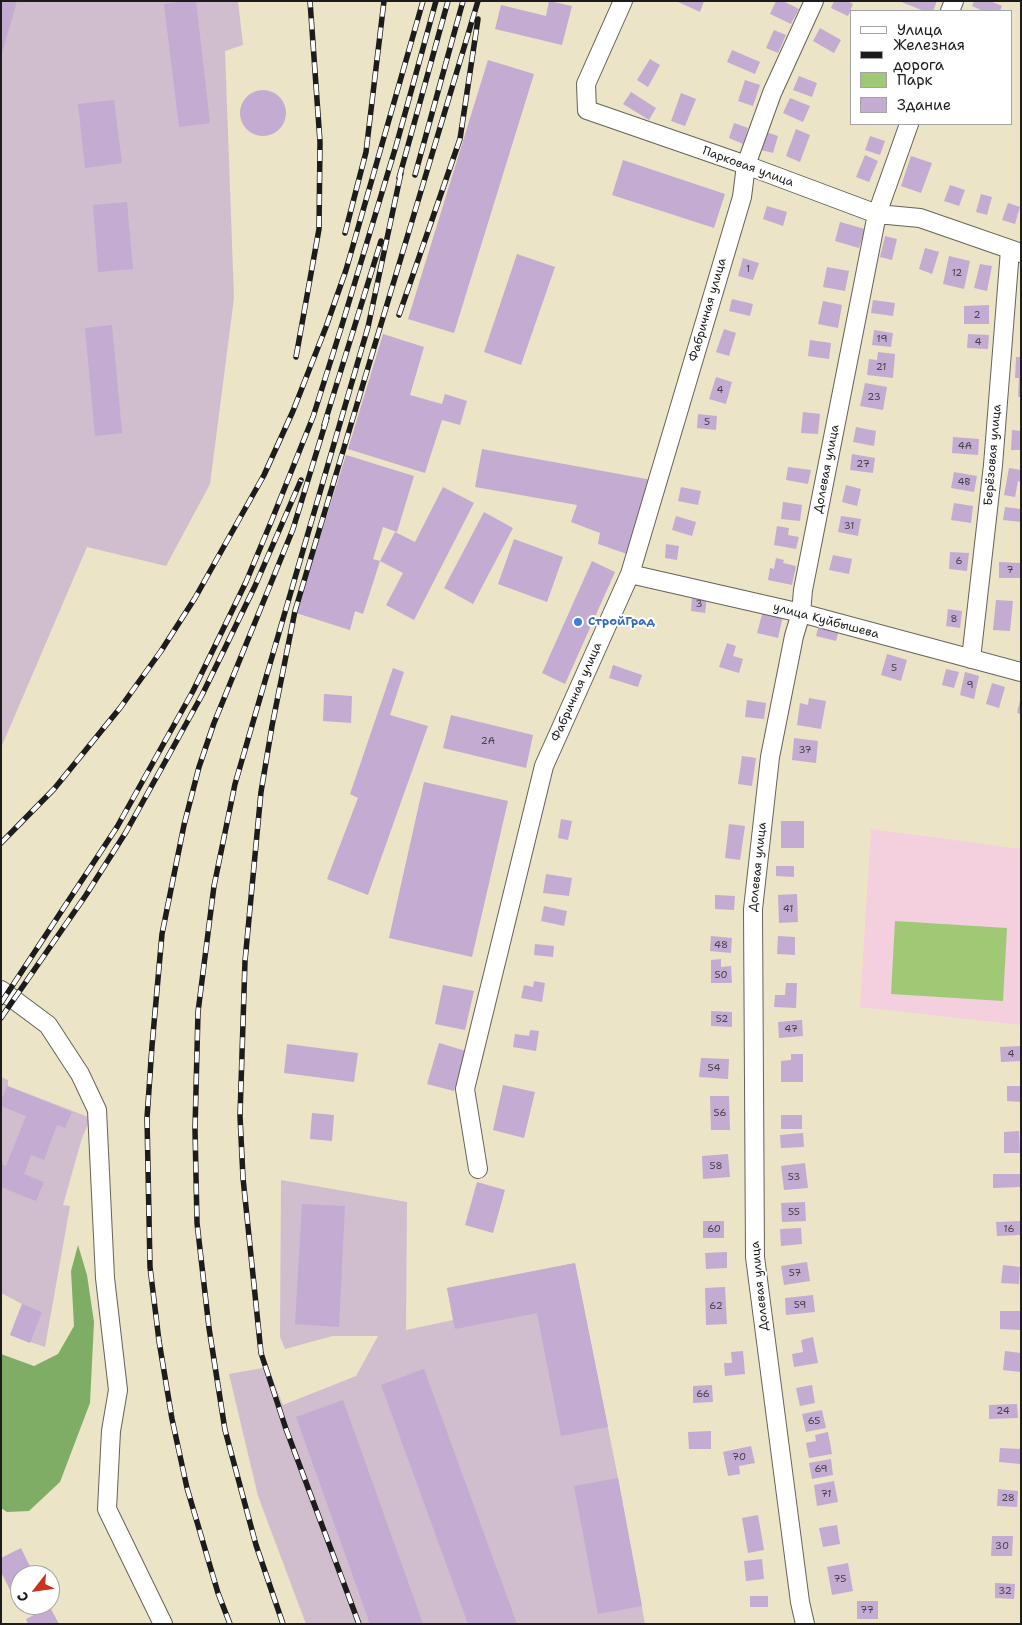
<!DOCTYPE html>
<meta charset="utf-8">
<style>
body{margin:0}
#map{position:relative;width:1022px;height:1625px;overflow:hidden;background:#ece4c6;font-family:"Shantell Sans",sans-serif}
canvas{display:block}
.frame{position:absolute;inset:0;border:2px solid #1c1c1c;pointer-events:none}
.legend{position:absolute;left:850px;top:10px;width:162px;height:115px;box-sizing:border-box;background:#fff;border:1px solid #a4a4a4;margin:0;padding:6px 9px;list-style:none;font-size:15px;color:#1c1c1c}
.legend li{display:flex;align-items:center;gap:10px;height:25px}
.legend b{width:25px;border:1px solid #a4a4a4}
.north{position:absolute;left:10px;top:1565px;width:50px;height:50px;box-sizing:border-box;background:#fff;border:1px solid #a4a4a4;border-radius:50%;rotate:240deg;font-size:14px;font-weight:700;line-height:20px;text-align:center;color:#1c1c1c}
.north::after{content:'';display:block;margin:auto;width:18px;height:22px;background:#c8321e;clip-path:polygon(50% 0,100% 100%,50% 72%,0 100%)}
</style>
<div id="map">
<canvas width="1022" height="1625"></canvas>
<div class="frame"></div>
<ul class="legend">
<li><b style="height:6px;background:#fff"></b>Улица</li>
<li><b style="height:6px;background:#1c1c1c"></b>Железная дорога</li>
<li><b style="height:14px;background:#a0c975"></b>Парк</li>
<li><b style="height:14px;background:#c3abd2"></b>Здание</li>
</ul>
<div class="north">С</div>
</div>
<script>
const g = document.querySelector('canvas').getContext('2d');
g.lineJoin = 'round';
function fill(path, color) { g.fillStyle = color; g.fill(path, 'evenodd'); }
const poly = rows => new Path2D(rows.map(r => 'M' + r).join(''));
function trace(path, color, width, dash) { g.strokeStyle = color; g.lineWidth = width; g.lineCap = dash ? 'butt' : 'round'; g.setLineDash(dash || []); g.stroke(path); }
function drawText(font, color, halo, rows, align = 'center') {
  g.font = font + ' "Shantell Sans",sans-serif'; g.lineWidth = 4; g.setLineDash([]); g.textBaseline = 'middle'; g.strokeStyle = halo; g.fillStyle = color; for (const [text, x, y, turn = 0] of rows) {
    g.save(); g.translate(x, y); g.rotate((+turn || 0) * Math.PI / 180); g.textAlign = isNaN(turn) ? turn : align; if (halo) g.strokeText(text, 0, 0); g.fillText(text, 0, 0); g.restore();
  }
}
fill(poly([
 [871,829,1021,849,1021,1025,860,1007]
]), '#f4cfde');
fill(poly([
 [1,1,238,1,243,45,225,51,234,298,210,484,166,566,87,547,1,748],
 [1,1077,8,1080,8,1086,91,1118,82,1138,63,1205,70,1206,45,1347,10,1335,22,1304,1,1293],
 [281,1180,407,1202,406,1330,453,1320,447,1288,575,1263,618,1478,645,1624,306,1624,258,1496,229,1374,268,1367,283,1405,356,1376,378,1336,333,1336,285,1349,280,1337]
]), '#d0bdce');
fill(poly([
 [895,921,1007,928,1003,1001,891,994]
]), '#a0c975');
fill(poly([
 [78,1245,87,1275,94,1322,90,1403,60,1482,29,1511,7,1512,1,1508,1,1354,34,1366,58,1354,74,1326,71,1271]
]), '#80ad66');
fill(poly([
 [1,1,17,1,2,53,1,53],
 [187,1,196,1,210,123,179,127,164,4],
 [549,1,572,6,562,45,495,29,501,5,546,16],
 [676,1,704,1,700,12],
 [776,1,783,1,799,9,791,24,770,14],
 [834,1,848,1,853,4,848,16,831,8],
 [899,1,937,1,933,11,924,11],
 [974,1,990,1,1002,6,1000,11,983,11,972,6],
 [820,28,841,40,834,53,813,41],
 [774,30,786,35,778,53,766,48],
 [732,50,760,62,755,74,727,62],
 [650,59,660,65,648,87,637,80],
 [488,60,534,74,454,333,408,319],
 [799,76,817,83,812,97,793,90],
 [745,80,760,85,753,106,738,101],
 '240 113a23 23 0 1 1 46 0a23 23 0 1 1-46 0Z',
 [631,92,656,108,649,120,623,104],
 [681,93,696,99,685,126,671,121],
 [790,98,810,106,803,122,783,113],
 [114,100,122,163,85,168,78,104],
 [734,123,748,128,743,144,729,138],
 [796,129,810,135,800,162,786,156],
 [766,132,778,136,773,153,761,150],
 [870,136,885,141,880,155,865,150],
 [865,155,878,161,869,182,856,177],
 [911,156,932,163,921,193,901,186],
 [623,160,725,194,714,228,612,195],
 [950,185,965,190,959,206,944,201],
 [981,194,992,197,987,215,976,212],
 [127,202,133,269,98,272,93,205],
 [1008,203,1020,207,1015,224,1002,220],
 [767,206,787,212,783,226,763,219],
 [840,222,865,229,859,248,835,241],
 [885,236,897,239,892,260,880,257],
 [925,248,939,252,932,274,919,269],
 [517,254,555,267,521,365,484,352],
 [949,256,970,261,964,289,943,284],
 [743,258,759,263,753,280,738,276],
 [980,264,992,266,987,291,974,288],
 [827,267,849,271,845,291,823,287],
 [732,299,753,304,750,316,729,311],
 [873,300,895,303,893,316,871,313],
 [823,301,842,305,838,328,818,324],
 [989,305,989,324,964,324,964,306],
 [112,325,122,433,95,436,85,328],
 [724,329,736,333,729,356,716,352],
 [874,330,893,333,891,347,872,345],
 [383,334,424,347,410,395,442,404,445,394,467,401,460,425,442,420,425,473,348,449],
 [968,334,989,335,988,349,967,348],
 [810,340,831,343,829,359,808,356],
 [878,352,895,354,893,378,867,375,869,359,877,360],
 [1016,357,1021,357,1021,397,1018,397,1019,378,1015,378],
 [716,377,732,382,726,404,709,399],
 [865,383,887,387,883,410,860,406],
 [803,412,820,414,818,434,801,433],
 [698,414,717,416,716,430,697,428],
 [856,427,876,431,874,446,853,442],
 [1012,430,1021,431,1021,450,1011,450],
 [953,437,979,439,978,455,952,453],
 [482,449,652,480,627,554,598,544,600,533,571,522,577,505,475,487],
 [852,454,875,458,873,473,850,470],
 [346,455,414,476,397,532,383,527,373,559,380,561,363,614,355,611,350,630,296,613],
 [788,467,811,470,808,484,786,480],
 [1009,468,1021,470,1021,482,1018,481,1015,497,1004,495],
 [954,472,977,476,974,492,951,488],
 [846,485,861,489,857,506,842,502],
 [443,487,474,503,414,620,386,605,403,573,380,561,395,532,415,542],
 [681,487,701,491,698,505,678,501],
 [783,502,802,505,800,521,781,519],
 [954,503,973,506,971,523,951,520],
 [1005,507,1021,509,1021,522,1003,520],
 [484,512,513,528,473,604,444,588],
 [676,516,696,522,692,536,672,530],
 [841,516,861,519,858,536,838,532],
 [777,526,789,528,788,535,799,537,796,549,774,545],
 [514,539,563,557,547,602,498,584],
 [666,544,679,546,677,560,665,558],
 [950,552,969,553,967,571,949,569],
 [833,555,852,559,849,574,829,570],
 [776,558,784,560,783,563,796,566,792,585,768,580,770,568,774,569],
 [592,561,615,572,565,684,542,673],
 [999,562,1021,563,1021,578,999,578],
 [692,596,707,597,705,613,691,611],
 [996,600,1013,601,1010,631,993,630],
 [948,609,962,611,960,628,946,626],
 [763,611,783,616,778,638,757,633],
 [819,625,839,630,836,641,816,636],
 [727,643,736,646,733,656,743,659,739,673,719,667],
 [887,654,907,660,901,681,881,675],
 [613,665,642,675,638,687,609,678],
 [393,668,404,672,390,715,428,726,368,895,327,879,358,798,350,794],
 [946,669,959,672,954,688,942,685],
 [965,672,979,676,974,699,960,695],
 [992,683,1005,687,999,708,986,704],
 [324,694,352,696,351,723,323,721],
 [809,698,826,701,821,729,797,725,800,703,808,705],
 [747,700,766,703,764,719,745,717],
 [1020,700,1021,700,1021,714,1017,713],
 [451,715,533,735,526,768,443,748],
 [794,738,818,741,816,763,792,760],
 [742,756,756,758,752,786,738,784],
 [424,782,508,801,472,957,389,938],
 [561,819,572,821,568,840,558,838],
 [781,821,804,821,804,848,781,848],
 [729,824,745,826,740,860,725,858],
 [776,866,794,866,794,877,776,876],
 [546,874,572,878,569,896,543,893],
 [797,894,798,922,779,923,778,895],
 [715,895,735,896,734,910,715,909],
 [544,906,567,911,564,926,541,921],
 [711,936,732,938,731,953,710,951],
 [778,936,795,937,795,955,777,954],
 [535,944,554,946,553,957,534,955],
 [721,959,721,967,731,966,732,983,711,983,711,960],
 [534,981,545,983,542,1002,521,998,524,985,533,987],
 [786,983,797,983,796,1008,774,1007,775,995,785,995],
 [443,985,474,991,465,1030,435,1024],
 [711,1011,732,1012,732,1027,711,1026],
 [802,1020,803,1036,779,1038,778,1022],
 [530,1030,539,1031,536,1051,513,1047,515,1034,529,1036],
 [439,1043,466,1051,454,1091,427,1084],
 [287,1044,358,1053,354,1082,284,1073],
 [1021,1046,1021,1061,1001,1062,1000,1047],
 [791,1054,803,1054,803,1082,781,1082,781,1061,791,1060],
 [701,1058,729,1059,728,1079,699,1077],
 [503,1085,535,1092,524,1138,493,1130],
 [7,1086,72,1112,65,1128,57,1125,44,1160,31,1155,24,1174,44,1182,36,1201,1,1187,1,1164,6,1166,26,1116,1,1106,1,1101],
 [1007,1086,1021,1086,1021,1102,1007,1101],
 [710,1096,729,1096,730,1130,711,1130],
 [312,1113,334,1115,332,1141,310,1139],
 [781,1115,802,1115,802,1129,781,1129],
 [1019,1131,1020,1153,1004,1153,1004,1132],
 [803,1133,804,1147,781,1148,780,1135],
 [728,1154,730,1177,703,1179,702,1156],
 [805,1163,808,1188,784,1190,781,1166],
 [993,1174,1021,1174,1021,1187,993,1188],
 [477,1182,505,1190,493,1233,465,1225],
 [805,1202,806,1221,782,1222,781,1203],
 [302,1204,345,1206,339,1327,295,1324],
 [703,1221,724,1221,724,1238,703,1238],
 [1021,1221,1021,1235,997,1236,996,1222],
 [801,1228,802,1244,781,1246,780,1229],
 [727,1252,727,1268,706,1269,705,1253],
 [807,1262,810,1281,784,1285,781,1266],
 [575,1263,608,1427,561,1436,537,1313,455,1329,447,1288],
 [1003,1265,1020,1267,1019,1284,1001,1283],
 [725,1287,727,1324,706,1325,705,1288],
 [813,1295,815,1312,786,1315,785,1298],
 [22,1304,42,1312,30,1343,10,1335],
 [1000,1311,1021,1311,1021,1330,1000,1329],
 [813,1337,818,1363,794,1367,792,1354,803,1352,801,1340],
 [743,1351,745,1374,725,1376,724,1363,732,1363,731,1352],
 [1005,1351,1021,1353,1020,1372,1003,1370],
 [424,1369,517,1624,468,1624,381,1385],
 [712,1385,713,1402,693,1403,693,1386],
 [812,1385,815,1403,800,1406,796,1388],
 [343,1400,423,1624,370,1624,296,1417],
 [1017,1404,1018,1418,989,1419,989,1405],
 [822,1410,826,1428,806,1432,802,1414],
 [711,1431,711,1449,689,1449,688,1432],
 [828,1432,832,1454,809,1458,806,1443,816,1441,815,1435],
 [751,1446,755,1463,739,1466,740,1474,728,1476,723,1452],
 [1000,1448,1021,1449,1020,1464,999,1462],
 [831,1459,833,1475,812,1479,809,1463],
 [618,1478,642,1606,598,1614,574,1486],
 [834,1481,838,1502,817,1506,814,1485],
 [998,1489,1018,1491,1017,1507,997,1506],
 [758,1515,764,1550,748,1553,742,1518],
 [837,1525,840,1544,823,1547,819,1528],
 [992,1536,1013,1536,1012,1556,991,1556],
 [21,1548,34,1575,20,1575,20,1598,15,1600,1,1572,1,1558],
 [762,1559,764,1579,746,1581,744,1561],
 [848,1563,853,1591,832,1595,827,1567],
 [995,1583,1015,1584,1014,1599,995,1598],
 [750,1596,768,1596,768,1607,750,1607],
 [857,1601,878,1601,878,1619,857,1619],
 [50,1607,59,1624,28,1624,26,1619]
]), '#c3abd2');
const street = poly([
 [623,1,586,84,587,110,746,165,877,214,920,218,1021,253],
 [950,11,954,1],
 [630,574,801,613,1021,672],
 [971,659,993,465,1010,250],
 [1,990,48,1025,80,1074,97,1110,105,1278,118,1390,111,1431,107,1509,163,1624],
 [478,1169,465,1089,544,766,630,574,742,197,746,165,772,93,814,1],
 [805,1624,800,1602,755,1257,753,909,770,757,794,636,801,613,803,590,877,214,909,124]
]);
trace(street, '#656258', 20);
trace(street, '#fff', 18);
const rail = poly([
 [415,175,463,1],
 [399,178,448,1],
 [345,233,366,152,384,1],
 [399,315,460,139,478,19],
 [296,357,319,229,320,142,310,1],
 [324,425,381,241],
 [1,843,54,789,120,708,161,651,195,598,264,475,293,411,326,327,346,270,423,1],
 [1,1003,117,827,193,691,246,582,271,522,313,417,342,325,396,146,436,1],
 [1,1018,86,895,126,832,170,753,202,695,225,648,255,586,301,480],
 [230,1624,218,1593,187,1488,172,1419,159,1341,150,1267,147,1118,152,1046,162,934,184,825,199,767,214,723,293,529,327,418],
 [283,1624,256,1545,225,1430,209,1328,197,1223,195,1129,198,1012,214,886,235,784,368,327,401,173],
 [359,1624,286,1429,261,1353,243,1178,240,1116,245,961,261,792,272,726,295,611,478,1]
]);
trace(rail, '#1c1c1c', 5.5);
trace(rail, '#fff', 4, [11]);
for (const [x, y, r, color] of [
 [578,622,5,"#3f7fe0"]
]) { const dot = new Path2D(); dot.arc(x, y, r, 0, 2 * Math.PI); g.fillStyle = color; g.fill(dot); trace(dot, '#fff', 2); }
drawText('10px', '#46404a', null, [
 ["1",748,269],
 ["12",957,273],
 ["2",977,315],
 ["19",882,339],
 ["4",978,342],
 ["21",881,367],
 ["4",720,390],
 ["23",874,397],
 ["5",707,422],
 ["4А",965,446],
 ["27",863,464],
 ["4В",964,482],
 ["31",849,526],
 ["6",959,561],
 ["7",1010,570],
 ["3",699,604],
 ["8",954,619],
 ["5",894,668],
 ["9",970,685],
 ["2А",488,741],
 ["37",805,750],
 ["41",788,909],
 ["48",721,945],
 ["50",721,975],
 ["52",722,1019],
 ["47",791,1029],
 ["4",1011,1054],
 ["54",714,1068],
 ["56",720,1113],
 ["58",716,1166],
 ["53",794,1177],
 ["55",794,1212],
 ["60",714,1229],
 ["16",1009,1229],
 ["57",795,1273],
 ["59",800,1305],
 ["62",716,1306],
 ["66",703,1394],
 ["24",1003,1411],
 ["65",814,1421],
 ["70",739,1457],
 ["69",821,1469],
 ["71",826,1494],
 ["28",1008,1498],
 ["30",1002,1546],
 ["75",840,1579],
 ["32",1005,1591],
 ["77",867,1610]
]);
drawText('12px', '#1c1c1c', '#fff', [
 ["Парковая улица",748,167,20],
 ["Фабричная улица",708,310,-74],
 ["Берёзовая улица",993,455,-85],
 ["Долевая улица",827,469,-79],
 ["улица Куйбышева",826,621,15],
 ["Фабричная улица",577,692,-66],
 ["Долевая улица",758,867,-84],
 ["Долевая улица",760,1286,-96]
]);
drawText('bold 12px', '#366cbe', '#fff', [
 ["СтройГрад",588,622]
], 'left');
</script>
